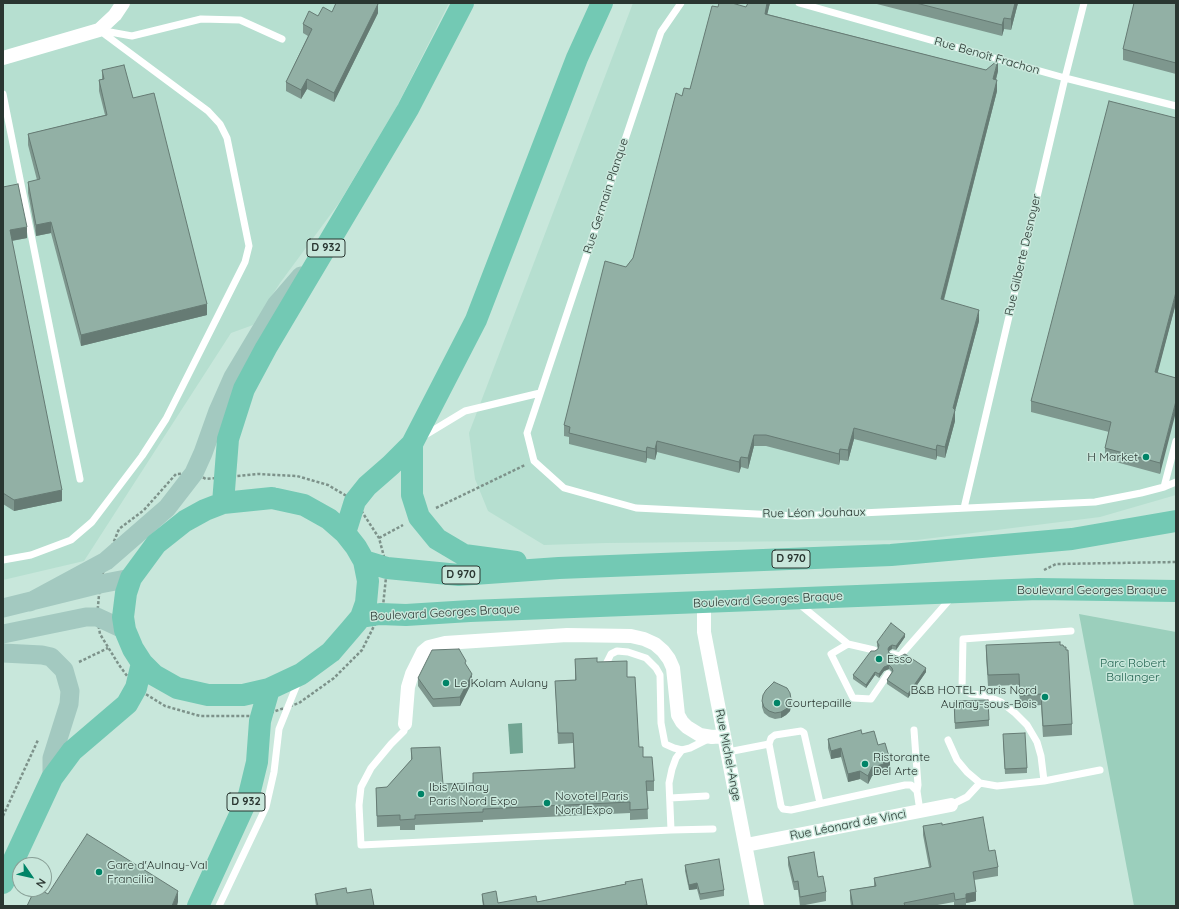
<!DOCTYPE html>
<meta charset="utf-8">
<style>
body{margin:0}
#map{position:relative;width:1179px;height:909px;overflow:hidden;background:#c8e7db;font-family:Quicksand,sans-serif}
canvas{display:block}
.frame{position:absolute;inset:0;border:4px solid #2a3631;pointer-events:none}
.north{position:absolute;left:12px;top:857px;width:40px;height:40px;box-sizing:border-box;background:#c8e7db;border:1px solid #89a097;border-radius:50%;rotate:124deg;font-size:11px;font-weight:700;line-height:16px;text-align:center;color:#2a3631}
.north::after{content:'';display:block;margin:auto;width:14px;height:18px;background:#008467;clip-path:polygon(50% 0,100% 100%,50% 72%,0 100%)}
</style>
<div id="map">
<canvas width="1179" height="909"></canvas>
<div class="frame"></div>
<div class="north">N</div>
</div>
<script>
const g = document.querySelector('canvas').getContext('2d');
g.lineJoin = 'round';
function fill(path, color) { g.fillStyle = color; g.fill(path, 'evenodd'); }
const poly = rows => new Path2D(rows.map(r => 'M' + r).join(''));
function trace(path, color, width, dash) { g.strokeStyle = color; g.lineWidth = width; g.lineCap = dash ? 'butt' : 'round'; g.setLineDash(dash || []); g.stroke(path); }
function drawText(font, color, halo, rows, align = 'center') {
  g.font = font + ' Quicksand,sans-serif'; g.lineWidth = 3; g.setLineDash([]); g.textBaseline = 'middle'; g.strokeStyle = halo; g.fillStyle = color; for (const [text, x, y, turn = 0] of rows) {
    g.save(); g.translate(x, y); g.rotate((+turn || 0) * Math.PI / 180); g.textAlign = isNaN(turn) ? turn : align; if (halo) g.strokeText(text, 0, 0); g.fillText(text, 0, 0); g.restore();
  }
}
fill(poly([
 [3,3,449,3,396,108,339,203,280,283,253,325,231,333,84,561,3,580],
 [633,3,1176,3,1176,495,1100,517,917,540,606,543,544,545,488,511,475,479,469,433]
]), '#b6dfd0');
fill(poly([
 [1079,614,1176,632,1176,906,1134,906]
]), '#9bcfbc');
fill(poly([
 [522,723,523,753,510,754,508,724]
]), '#71a593');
trace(poly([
 [194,473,206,479,258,474,297,476,328,485,355,501,379,538,387,568,383,606,380,614,362,650,334,678,299,703,261,716,200,716,165,706,136,688,119,665,100,634,97,617,100,584,106,561,119,529,144,510,176,474,194,473],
 [436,508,525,465],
 [379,538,403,525],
 [1044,570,1056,564,1176,562],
 [79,662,108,648],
 [3,816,38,740]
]), '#7d928a', 2.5, [3, 2]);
trace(poly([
 [681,3,661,32,527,433,534,461,564,488,636,508,797,516,1095,502,1141,493,1164,487,1176,482],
 [799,3,1065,78,1176,106],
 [3,94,80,479],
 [422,437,465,411,540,393],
 [1164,487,1176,441],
 [964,508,1065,78,1084,3],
 [3,560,31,555,71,540,92,522,142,456,166,419,245,262,249,246,227,138,220,124,208,111,99,30,132,36,201,19,240,20,282,39],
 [798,603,848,644,874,650],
 [848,644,831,654,853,698,871,699,888,674],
 [893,654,900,656,951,598],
 [606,664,611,654,617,651,628,652,646,658,656,668,660,675,661,723,665,744,674,748,682,750],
 [405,724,404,731,391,744,371,768,361,787,359,805,361,845,671,830,713,829],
 [914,730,918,785,917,791],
 [948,740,957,760,967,772,980,783],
 [728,752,769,744],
 [1044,781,1041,756,1037,742,1027,725,1015,713,1001,702,984,695,971,694,962,689,963,639,1071,631],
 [670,798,706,796],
 [820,803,804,733,801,731,775,735,771,738,769,744,781,806,783,809,791,810,905,785,911,785,917,791,920,811],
 [951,805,967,797,980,783,997,786,1044,781,1100,770],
 [671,830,669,783,672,769,676,758,682,750,690,748,710,738],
 [219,906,266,807,274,772,279,729,298,682]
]), '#fff', 7);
trace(poly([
 [3,58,99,30,115,15,123,3],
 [704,603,704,632,757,906],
 [405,724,408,687,412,674,423,652,429,647,445,643,567,635,631,636,644,639,655,644,663,651,669,659,673,668,678,715,682,722,687,727,700,735,712,737,724,736],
 [746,845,951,805]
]), '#fff', 14);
trace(poly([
 [30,602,106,561,167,508,194,473,203,453,218,411,233,377,276,305,301,276],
 [3,608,100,584,131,578],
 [3,634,86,617,97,617,125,630],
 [3,653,42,655,51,657,64,670,70,691,69,704,52,758,52,778]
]), '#a3c9c0', 19);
trace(poly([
 [412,444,412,495,419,517,437,539,464,555,516,562],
 [272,498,304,505,329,519,345,533,356,547,364,561,368,581,366,603,361,617,350,630,331,652,301,674,269,689,243,695,208,695,177,688,154,675,142,663,133,649,125,630,123,617,126,593,131,578,156,544,185,521,205,510,223,503,272,498],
 [223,503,228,439,244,389,266,348,408,109,463,3],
 [345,533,355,501,367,486,391,465,412,444,476,320,577,58,602,3],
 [364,561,387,568,459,575,559,568,891,555,1072,539,1176,521],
 [361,617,380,614,406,615,470,611,1038,589,1176,591],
 [3,883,52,778,72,751,127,704,136,688,142,663],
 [198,906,249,795,257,762,260,721,269,689]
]), '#73c9b4', 22);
fill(poly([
 [378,3,378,13,334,102,307,89,301,99,286,91,286,82,308,36,303,33,303,24,318,16,332,12],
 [770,3,767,14,986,70,998,71,996,80,997,91,944,300,979,321,955,411,955,421,945,458,937,456,936,460,854,439,848,461,840,460,839,465,766,446,754,446,748,469,741,467,739,473,657,452,655,460,647,458,646,463,569,444,569,437,564,436,564,425,626,267,633,258,682,96,690,89,718,7,746,7],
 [873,3,1018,3,1011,30,1004,29,1002,36],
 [1176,3,1176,74,1123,60,1123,49],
 [102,70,133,98,207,315,81,346,51,233,36,236,28,193,28,182,37,180,28,145,28,134,105,115,99,91,99,80,102,79],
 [3,187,27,238,12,241,62,501,14,511,3,504],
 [1176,303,1157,373,1176,378,1160,474,1105,459,1105,448,1109,432,1031,412,1031,401],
 [905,637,896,650,892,649,889,651,889,653,926,672,908,698,887,684,887,680,892,672,889,669,884,671,879,678,875,675,866,688,853,679,853,675,875,651,878,649,878,648,877,646,877,642],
 [986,645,1060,645,1072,724,1072,735,1043,737,1041,705,1020,707,1019,685,988,686,986,656],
 [575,659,597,662,627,677,639,747,654,781,654,791,647,791,648,819,630,820,630,813,483,820,483,822,415,825,415,830,400,830,400,826,377,827,376,788,387,787,411,760,411,748,443,784,473,783,473,773,574,768,573,743,558,744,555,681,575,680],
 [466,665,472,682,460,706,433,707,418,686,418,678],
 [762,701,791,705,790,711,786,715,781,718,775,719,769,717,764,713,762,707],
 [954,701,989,720,989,726,955,729],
 [862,734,878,745,890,768,884,770,884,773,872,776,868,784,860,779,848,782,841,757,831,759,828,748,828,739],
 [1003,740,1027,768,1027,773,1005,774],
 [942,825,989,851,998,867,998,876,974,880,976,901,966,903,966,906,954,906,954,902,932,906,851,906,850,899,850,890,874,886,874,878,929,867,923,835,923,826],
 [788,857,818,877,826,892,826,901,800,906,798,890,794,890,788,865],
 [685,865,724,890,724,896,700,900,697,889,689,890,685,871],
 [625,882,647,906,483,906,482,900,482,894,498,903,537,902,625,884],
 [315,894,374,906,316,906,315,899]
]), '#7e978e');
fill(poly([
 [767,3,770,3,765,24,765,14],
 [1015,3,1018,3,1011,30,1011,19],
 [378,4,378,13,334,102,334,93],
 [1004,18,1004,29,1002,36,1002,25],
 [998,60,998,71,993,90,993,79],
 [307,79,307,89,301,99,301,90],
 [997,80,997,91,941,310,941,299],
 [51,222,51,233,36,236,36,225],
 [27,227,27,238,10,241,10,230],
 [1176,292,1176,303,1155,383,1155,372],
 [207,304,207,315,81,346,81,335],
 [979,310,979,321,955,411,955,421,945,458,945,447,953,408],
 [1176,401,1176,412,1160,474,1160,463],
 [854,428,854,439,848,461,848,450],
 [754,435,754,446,748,469,748,458],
 [657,441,657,452,655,460,655,449],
 [937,445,937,456,936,460,936,450],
 [647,447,647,458,646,463,646,452],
 [840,449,840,460,839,465,839,454],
 [741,457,741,467,739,473,739,462],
 [62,490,62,501,14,511,14,500],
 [905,634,905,637,896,650,896,646],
 [892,645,892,649,889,651,888,653,888,649,889,647],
 [889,665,889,669,884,671,879,678,879,674,884,667],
 [926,668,926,672,908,698,908,694],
 [875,672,875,675,866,688,866,685],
 [472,674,472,682,460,706,460,697],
 [791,699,791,705,790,711,786,715,781,718,781,712],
 [841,748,841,757,831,759,831,751],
 [890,760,890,768,884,770,884,773,872,776,868,784,868,776,872,767,883,762],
 [860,771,860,779,848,782,848,774],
 [697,883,697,889,689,890,689,885],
 [178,891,178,902,177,906,172,906],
 [976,892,976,901,966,903,966,894]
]), '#667b74');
const building = poly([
 [336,3,376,3,378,4,334,93,307,79,301,90,286,82,312,29,303,24,309,11,318,16,323,7,332,12,336,3],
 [719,3,732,3,746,7,748,3,767,3,765,14,986,70,998,60,993,79,997,80,941,299,979,310,953,408,955,410,945,447,937,445,936,450,854,428,848,450,840,449,839,454,766,435,754,435,748,458,741,457,739,462,657,441,655,449,647,447,646,452,569,433,570,427,564,425,605,261,626,267,633,258,676,93,682,96,684,88,690,89,712,6,718,7,719,3],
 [916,3,1015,3,1011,19,1004,18,1002,25,916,3],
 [1134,3,1176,3,1176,63,1123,49,1134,3],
 [124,65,133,98,154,93,207,304,81,335,51,222,36,225,28,182,40,179,28,134,107,115,99,80,104,79,102,70,124,65],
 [1109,101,1176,118,1176,292,1155,372,1176,378,1176,401,1160,463,1105,448,1111,422,1031,401,1109,101],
 [18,184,27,227,10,230,62,490,14,500,3,493,3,187,18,184],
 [891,623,905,634,896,646,892,645,889,647,888,649,889,653,899,657,905,654,926,668,908,694,887,680,893,671,892,668,889,665,884,667,879,674,875,672,866,685,853,675,871,651,875,651,878,649,879,645,877,642,891,623],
 [1060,642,1060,645,1063,645,1064,647,1066,647,1066,650,1068,650,1072,724,1043,726,1041,694,1020,696,1019,674,988,675,986,645,1060,642],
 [459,649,466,661,465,663,472,674,460,697,433,699,418,678,432,650,459,649],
 [597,658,597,662,627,661,627,677,635,677,639,747,643,747,643,757,652,757,654,781,646,781,648,809,630,810,630,802,483,809,483,812,415,815,415,819,400,820,400,815,377,816,376,788,387,787,412,759,411,748,440,747,443,784,473,783,473,773,575,768,573,733,558,733,555,681,576,680,575,659,597,658],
 [774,682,787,688,790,693,791,699,790,705,786,709,781,712,775,713,769,711,764,707,762,701,763,695,766,690,774,682],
 [988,700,989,720,955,723,954,701,988,700],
 [861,730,862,734,874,731,878,745,885,743,890,760,883,762,884,764,872,767,868,776,860,771,848,774,841,748,831,751,828,739,861,730],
 [1025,733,1027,768,1005,769,1003,734,1025,733],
 [983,817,989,851,995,850,998,867,973,872,976,892,966,894,966,898,955,900,954,893,904,903,905,906,853,906,850,890,876,886,874,878,931,867,923,826,942,823,942,825,983,817],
 [87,834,178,891,172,906,27,906,35,889,39,889,48,894,87,834],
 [814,852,818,877,823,876,826,892,800,897,798,881,794,882,788,857,814,852],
 [719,859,724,890,700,894,697,883,689,885,685,865,719,859],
 [642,879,647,905,640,906,484,906,482,894,496,891,498,903,536,896,537,902,626,884,625,882,642,879],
 [346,888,347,893,371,889,374,906,318,906,315,894,346,888]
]);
fill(building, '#92b0a5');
trace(building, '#667b74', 1);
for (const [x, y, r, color] of [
 [1146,457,4,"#008467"],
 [879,659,4,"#008467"],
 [446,683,4,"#008467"],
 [1045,697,4,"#008467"],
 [777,703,4,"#008467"],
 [865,764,4,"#008467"],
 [421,794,4,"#008467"],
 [547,803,4,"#008467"],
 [99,872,4,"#008467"]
]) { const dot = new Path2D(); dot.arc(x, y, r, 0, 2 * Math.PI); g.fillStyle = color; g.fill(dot); trace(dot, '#c8e7db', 1.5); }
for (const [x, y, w] of [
 [326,248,38],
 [791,559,38],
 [461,575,38],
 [246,802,38]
]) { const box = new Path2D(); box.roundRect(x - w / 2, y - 9, w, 18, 3); g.fillStyle = '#c8e7db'; g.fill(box); trace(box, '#2a3631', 1); }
drawText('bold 11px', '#2a3631', null, [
 ["D 932",326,248],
 ["D 970",791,559],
 ["D 970",461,575],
 ["D 932",246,802]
]);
drawText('12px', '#2a3631', '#c8e7db', [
 ["Rue Benoît Frachon",987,56,16],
 ["Rue Germain Planque",606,196,-72],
 ["Rue Gilberte Desnoyer",1023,255,-77],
 ["Rue Léon Jouhaux",814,513,-1],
 ["Boulevard Georges Braque",1092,590],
 ["Boulevard Georges Braque",768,600,-3],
 ["Boulevard Georges Braque",445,613,-3],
 ["Rue Michel-Ange",728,755,79],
 ["Rue Léonard de Vinci",848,825,-11]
]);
drawText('12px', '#2a3631', '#c8e7db', [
 ["H Market",1138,457,"right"],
 ["Esso",887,659],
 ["Le Kolam Aulany",454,683],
 ["B&B HOTEL Paris Nord",1037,690,"right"],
 ["Aulnay-sous-Bois",1037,704,"right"],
 ["Courtepaille",785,703],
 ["Ristorante",873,757],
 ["Del Arte",873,771],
 ["Ibis Aulnay",429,787],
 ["Paris Nord Expo",429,801],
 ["Novotel Paris",555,796],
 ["Nord Expo",555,810],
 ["Gare d'Aulnay-Val",107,865],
 ["Francilia",107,879]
], 'left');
drawText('12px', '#226350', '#c8e7db', [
 ["Parc Robert",1133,663],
 ["Ballanger",1133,677]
]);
</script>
